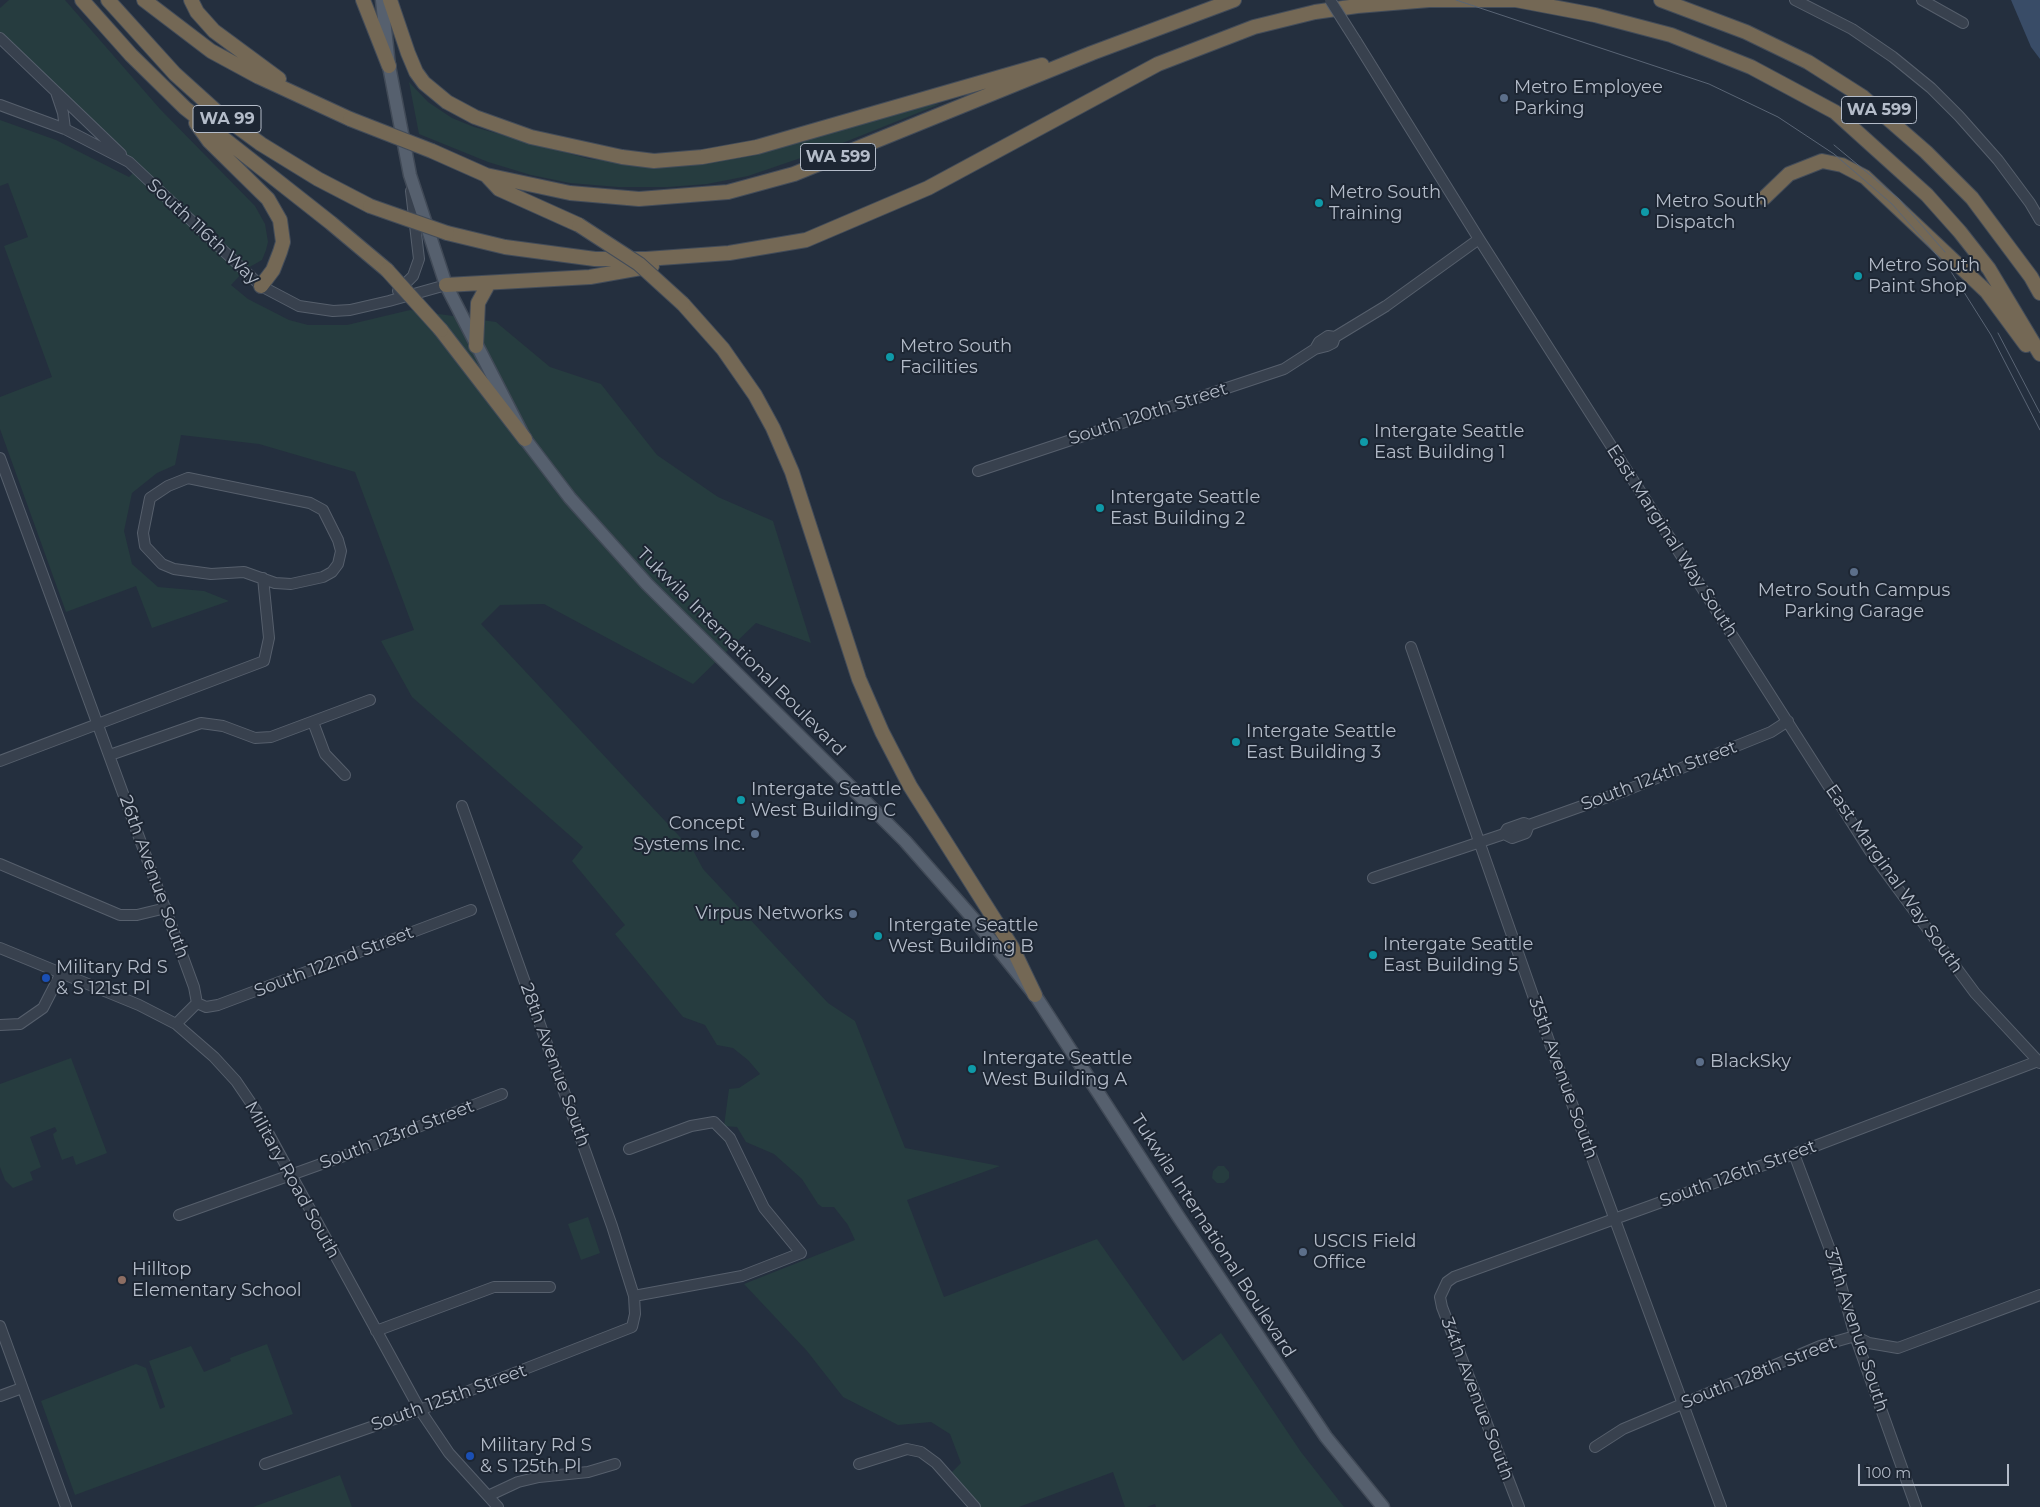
<!DOCTYPE html>
<style>
body{margin:0}
#map{position:relative;width:2040px;height:1507px;overflow:hidden;background:#242f3e;font-family:Montserrat,sans-serif}
canvas{display:block}
.scale{position:absolute;left:1858px;top:1464px;width:151px;height:22px;box-sizing:border-box;border:2px solid #b4bcc9;border-top:0;padding-left:6px;font-size:15px;line-height:18px;white-space:nowrap;color:#b4bcc9;-webkit-text-stroke:4px #1d2633;paint-order:stroke}
</style>
<div id="map">
<canvas width="2040" height="1507"></canvas>
<div class="scale">100 m</div>
</div>
<script>
const g = document.querySelector('canvas').getContext('2d');
g.lineJoin = 'round';
function fill(path, color) { g.fillStyle = color; g.fill(path, 'evenodd'); }
const poly = rows => new Path2D(rows.map(r => 'M' + r).join(''));
function trace(path, color, width, dash) { g.strokeStyle = color; g.lineWidth = width; g.lineCap = dash ? 'butt' : 'round'; g.setLineDash(dash || []); g.stroke(path); }
function drawText(font, color, halo, rows, align = 'center') {
  g.font = font + ' Montserrat,sans-serif'; g.lineWidth = 4; g.setLineDash([]); g.textBaseline = 'middle'; g.strokeStyle = halo; g.fillStyle = color; for (const [text, x, y, turn = 0] of rows) {
    g.save(); g.translate(x, y); g.rotate((+turn || 0) * Math.PI / 180); g.textAlign = isNaN(turn) ? turn : align; if (halo) g.strokeText(text, 0, 0); g.fillText(text, 0, 0); g.restore();
  }
}
fill(poly([
 [9,0,65,0,160,109,255,206,265,224,268,242,266,250,262,260,246,269,231,285,248,299,289,320,308,325,347,325,410,310,496,322,550,367,601,384,657,455,718,497,773,521,811,643,756,623,693,684,544,604,500,605,481,624,694,852,703,869,828,1003,855,1021,905,1148,1000,1166,907,1200,944,1297,1097,1239,1183,1361,1221,1333,1301,1452,1344,1507,1156,1507,1155,1504,1147,1507,1125,1507,1113,1472,1019,1507,976,1507,949,1475,961,1463,950,1434,931,1422,898,1425,843,1397,807,1351,744,1284,855,1240,848,1225,834,1207,822,1207,818,1204,802,1179,774,1154,746,1142,737,1127,724,1126,729,1089,739,1088,760,1074,748,1060,733,1048,717,1045,705,1025,683,1017,615,934,625,925,572,861,583,847,412,697,381,641,414,630,355,472,259,444,181,435,175,465,157,473,132,493,124,531,132,564,158,587,204,591,229,601,152,628,136,586,66,612,0,429,0,397,52,377,4,246,28,237,8,183,0,186,0,120,56,140,129,177,139,167,0,33,0,8],
 [409,82,428,102,452,118,474,127,589,159,660,165,695,165,751,156,929,105,940,104,830,148,748,176,707,184,668,187,618,187,570,183,531,175,488,162,419,134],
 [71,1058,107,1153,76,1165,73,1156,62,1160,54,1138,53,1134,57,1131,55,1127,30,1137,41,1167,30,1172,33,1180,13,1188,5,1180,0,1167,0,1084],
 [1218,1166,1224,1166,1229,1172,1229,1178,1224,1183,1217,1183,1212,1178,1213,1171],
 [588,1217,600,1253,581,1260,568,1224],
 [267,1344,293,1414,75,1495,41,1401,136,1364,146,1368,160,1409,165,1407,149,1361,191,1346,204,1372,231,1361,230,1358],
 [340,1475,352,1507,253,1507,319,1483]
]), '#263c3f');
fill(poly([
 [2011,0,2040,0,2040,59,2031,47]
]), '#394c67');
const minor = poly([
 [1795,0,1852,29,1893,57,1931,88,1959,116,1998,160,2030,203,2040,220],
 [1922,0,1963,23],
 [0,38,121,154],
 [1356,41,1479,239,1870,851,1975,993,2040,1063],
 [56,92,63,113,65,129],
 [0,105,65,129,129,162,261,286,299,306,333,311,350,310,389,301,446,285],
 [398,291,413,276,419,259,411,191],
 [1315,349,1319,342,1328,336,1335,337],
 [0,458,194,987,197,1003,176,1024],
 [978,471,1284,369,1315,349,1327,346,1333,343,1335,337,1386,306,1479,239],
 [188,478,310,503,323,510,338,540,341,551,338,564,332,572,323,577,291,584,275,583,244,572,211,574,174,569,162,564,145,546,143,533,150,498,168,486,188,478],
 [1411,647,1550,1044,1721,1507],
 [313,722,325,754,345,775],
 [110,755,201,723,223,726,255,738,271,737,370,700],
 [0,761,264,661,269,638,263,578],
 [1504,834,1512,838,1526,833,1529,825],
 [0,864,120,915,137,915,166,908],
 [1373,878,1504,834,1507,829,1524,823,1529,825,1627,790,1771,732,1788,721],
 [0,948,139,1005,176,1024,214,1057,236,1081,255,1109,420,1410,449,1453,498,1507],
 [197,1003,206,1007,218,1005,471,910],
 [0,1025,20,1024,43,1008,61,973],
 [629,1149,691,1126,714,1122,730,1138,764,1208,801,1253,742,1276,634,1296],
 [1794,1154,1835,1263,1855,1336,1916,1507],
 [179,1215,352,1153,502,1094],
 [0,1326,66,1507],
 [376,1331,494,1287,550,1287],
 [0,1396,22,1388],
 [1595,1447,1623,1429,1820,1346,1855,1336,1869,1343,1898,1348,2040,1295],
 [265,1464,420,1410,632,1327,635,1314,634,1296,612,1226,462,806],
 [859,1464,907,1449,921,1452,936,1463,975,1507],
 [488,1496,518,1482,539,1477,588,1472,615,1464],
 [1519,1507,1442,1307,1440,1297,1447,1282,1454,1277,1794,1154,2038,1061]
]);
const major = poly([
 [382,0,389,66,410,175,446,285,525,439,570,498,647,584,905,841,978,924,1035,995,1178,1216,1326,1437,1383,1507]
]);
const highway = poly([
 [82,0,131,55,185,108,331,223,387,270],
 [108,0,175,74,216,111,261,144,318,179,370,206],
 [144,0,211,51,259,77,350,119],
 [191,0,197,12,214,31,279,79],
 [363,0,389,66],
 [390,0,408,53,416,72,424,83,447,102,475,117,531,137,622,157,654,161,702,157,757,147,1042,65],
 [1661,0,1746,32,1808,62,1863,97,1926,152,1972,198,2031,277,2040,293],
 [196,123,209,141,268,199,280,220,283,242,280,252,273,270,261,286],
 [432,151,486,175,570,193,639,199,728,192,794,174,1092,53,1234,0],
 [486,175,499,189,579,225],
 [1764,198,1789,174,1822,161,1842,165,1865,177,1987,292,2026,345],
 [447,233,505,247,595,259,646,259,729,253,806,240,928,188,1158,64,1254,27,1315,12,1357,6,1429,0,1516,0,1595,15,1671,35,1751,67,1835,112,1927,195,1960,232,1989,269,2040,354],
 [446,285,590,277,652,266],
 [683,304,723,349,755,395,773,428,792,472,859,679,882,732,910,786,1012,947,1035,995],
 [441,330,525,439],
 [476,346,478,303,489,283]
]);
trace(minor, '#565f6c', 12);
trace(major, '#414a57', 15);
trace(highway, '#434c59', 16);
trace(minor, '#38414e', 10);
trace(major, '#56606e', 12);
trace(highway, '#746855', 14);
trace(poly([
 [1456,0,1709,84,1778,117,1834,154,1892,204,1950,270,1991,335,2040,430],
 [1834,145,1899,199,1945,252],
 [1998,333,2040,413]
]), '#5a6575', 1);
const minorBridge = poly([
 [1330,0,1356,41]
]);
const highwayBridge = poly([
 [350,119,432,151],
 [370,206,447,233],
 [579,225,639,264,683,304],
 [387,270,441,330]
]);
trace(minorBridge, '#565f6c', 12, []);
trace(highwayBridge, '#434c59', 16, []);
trace(minorBridge, '#38414e', 10);
trace(highwayBridge, '#746855', 14);
for (const [x, y, r, color] of [
 [1504,98,5,"#5c6f8a"],
 [1319,203,5,"#0f9aa8"],
 [1645,212,5,"#0f9aa8"],
 [1858,276,5,"#0f9aa8"],
 [890,357,5,"#0f9aa8"],
 [1364,442,5,"#0f9aa8"],
 [1100,508,5,"#0f9aa8"],
 [1854,572,5,"#5c6f8a"],
 [1236,742,5,"#0f9aa8"],
 [741,800,5,"#0f9aa8"],
 [755,834,5,"#5c6f8a"],
 [853,914,5,"#5c6f8a"],
 [878,936,5,"#0f9aa8"],
 [1373,955,5,"#0f9aa8"],
 [46,978,5,"#1a4fb4"],
 [1700,1062,5,"#5c6f8a"],
 [972,1069,5,"#0f9aa8"],
 [1303,1252,5,"#5c6f8a"],
 [122,1280,5,"#8d6e63"],
 [470,1456,5,"#1a4fb4"]
]) { const dot = new Path2D(); dot.arc(x, y, r, 0, 2 * Math.PI); g.fillStyle = color; g.fill(dot); trace(dot, '#1d2633', 2); }
for (const [x, y, w] of [
 [1879,110,75],
 [227,119,68],
 [838,157,75]
]) { const box = new Path2D(); box.roundRect(x - w / 2, y - 13.5, w, 27, 4); g.fillStyle = '#1d2633'; g.fill(box); trace(box, '#b4bcc9', 1); }
drawText('bold 16px', '#b4bcc9', null, [
 ["WA 599",1879,110],
 ["WA 99",227,119],
 ["WA 599",838,157]
]);
drawText('18px', '#b4bcc9', '#1d2633', [
 ["Metro Employee",1514,88],
 ["Parking",1514,109],
 ["Metro South",1329,193],
 ["Training",1329,214],
 ["Metro South",1655,202],
 ["Dispatch",1655,223],
 ["Metro South",1868,266],
 ["Paint Shop",1868,287],
 ["Metro South",900,347],
 ["Facilities",900,368],
 ["Intergate Seattle",1374,432],
 ["East Building 1",1374,453],
 ["Intergate Seattle",1110,498],
 ["East Building 2",1110,519],
 ["Metro South Campus",1854,591,"center"],
 ["Parking Garage",1854,612,"center"],
 ["Intergate Seattle",1246,732],
 ["East Building 3",1246,753],
 ["Intergate Seattle",751,790],
 ["West Building C",751,811],
 ["Concept",745,824,"right"],
 ["Systems Inc.",745,845,"right"],
 ["Virpus Networks",843,914,"right"],
 ["Intergate Seattle",888,926],
 ["West Building B",888,947],
 ["Intergate Seattle",1383,945],
 ["East Building 5",1383,966],
 ["Military Rd S",56,968],
 ["& S 121st Pl",56,989],
 ["Intergate Seattle",982,1059],
 ["West Building A",982,1080],
 ["BlackSky",1710,1062],
 ["USCIS Field",1313,1242],
 ["Office",1313,1263],
 ["Hilltop",132,1270],
 ["Elementary School",132,1291],
 ["Military Rd S",480,1446],
 ["& S 125th Pl",480,1467]
], 'left');
drawText('18px', '#b4bcc9', '#1d2633', [
 ["South 116th Way",203,232,43],
 ["South 120th Street",1148,414,-18],
 ["East Marginal Way South",1672,541,57],
 ["Tukwila International Boulevard",741,652,45],
 ["South 124th Street",1659,776,-21],
 ["26th Avenue South",154,877,70],
 ["East Marginal Way South",1894,879,55],
 ["South 122nd Street",334,962,-21],
 ["28th Avenue South",555,1065,70],
 ["35th Avenue South",1563,1078,70],
 ["South 123rd Street",397,1135,-21],
 ["South 126th Street",1738,1174,-20],
 ["Military Road South",292,1180,61],
 ["Tukwila International Boulevard",1213,1236,57],
 ["37th Avenue South",1856,1330,72],
 ["South 128th Street",1759,1373,-22],
 ["South 125th Street",449,1398,-20],
 ["34th Avenue South",1477,1399,69]
]);
</script>
